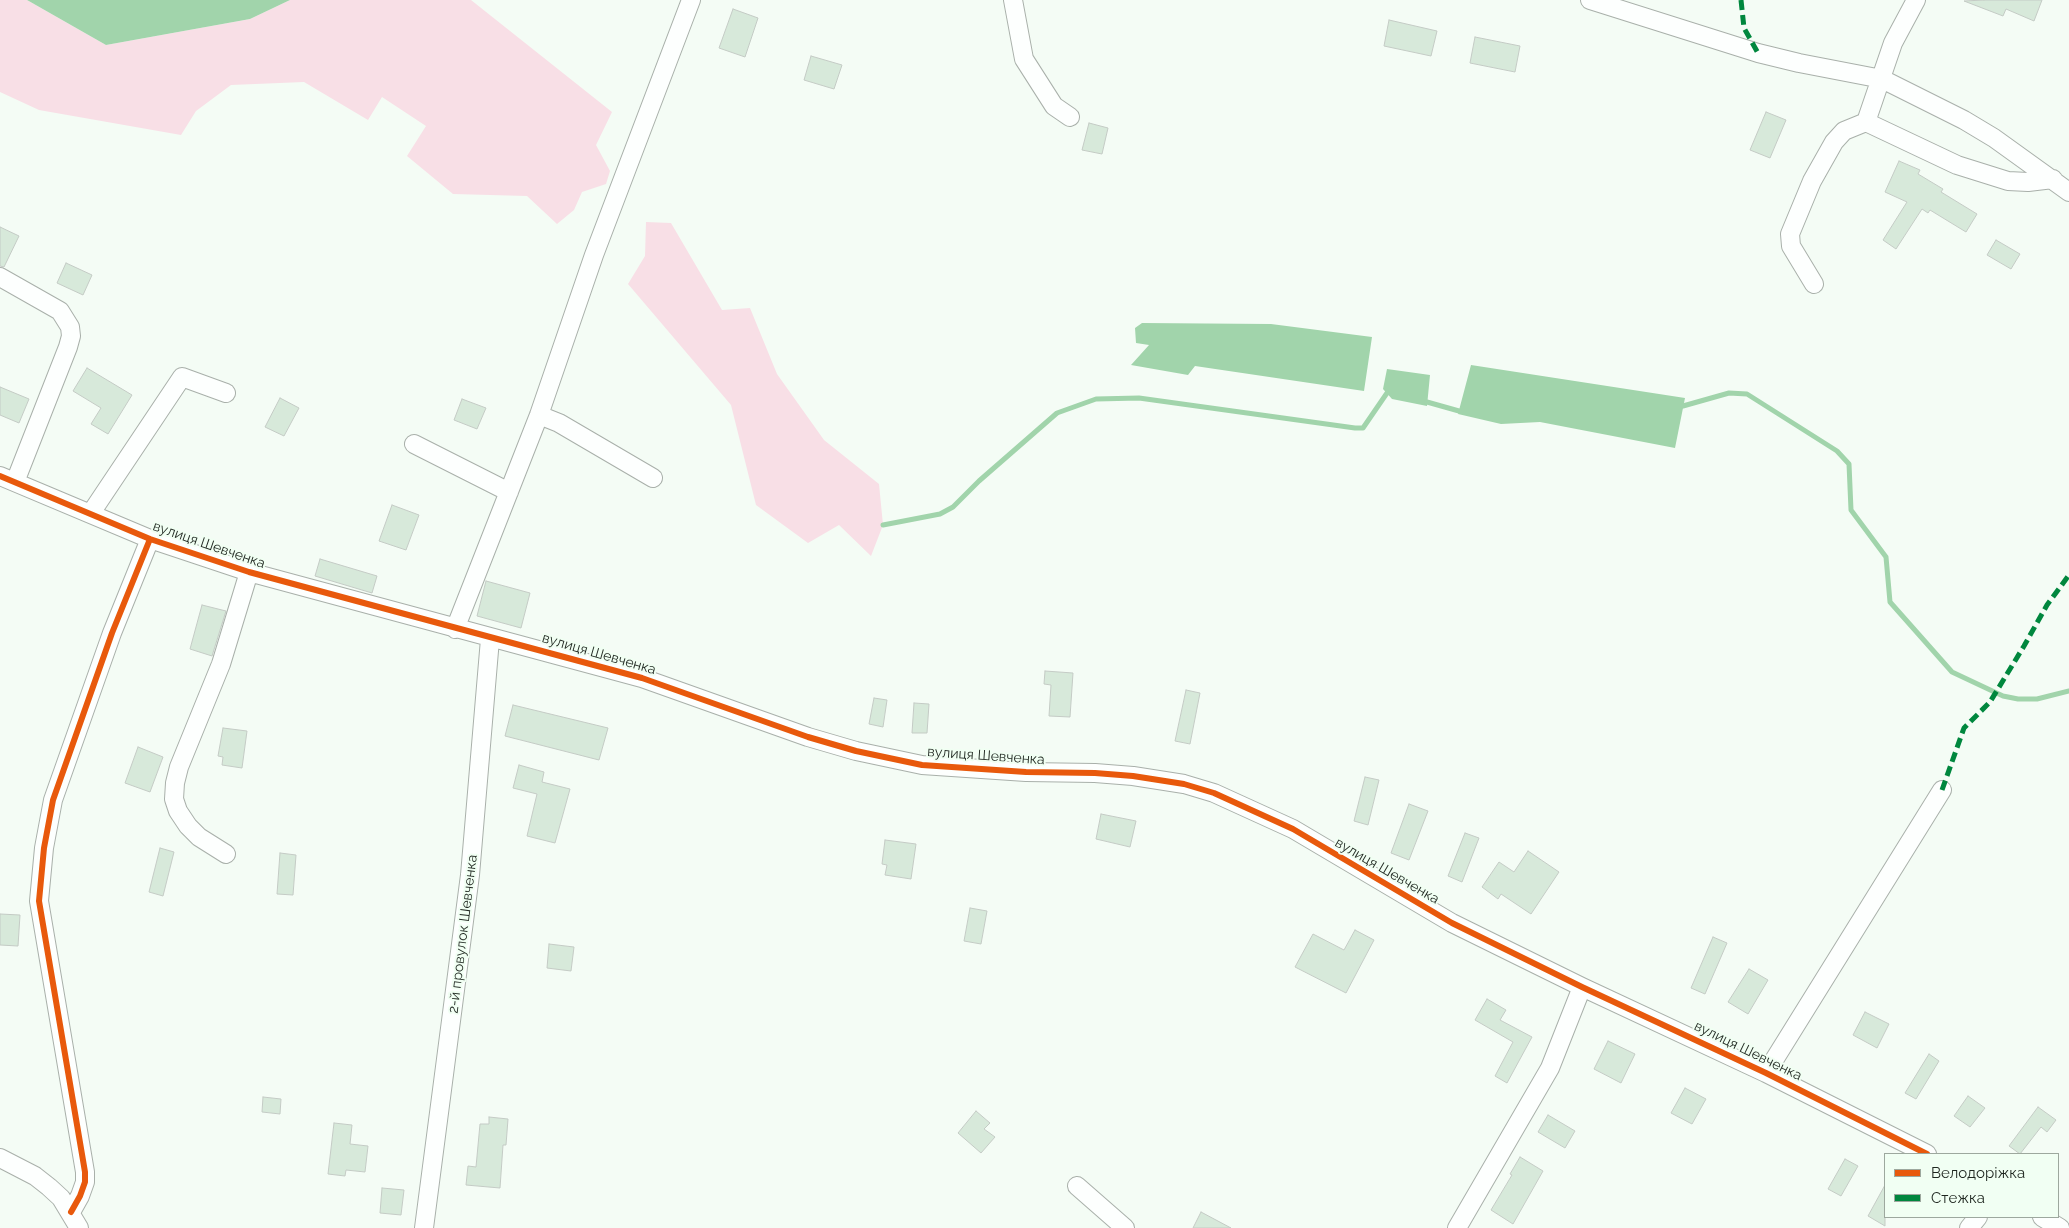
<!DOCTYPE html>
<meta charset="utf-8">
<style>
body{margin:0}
#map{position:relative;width:2069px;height:1228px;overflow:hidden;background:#f4fcf5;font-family:Raleway,sans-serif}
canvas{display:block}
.legend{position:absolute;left:1884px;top:1153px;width:175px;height:65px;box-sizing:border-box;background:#f1fff3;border:1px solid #9da89e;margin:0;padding:6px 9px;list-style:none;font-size:15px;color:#1e261f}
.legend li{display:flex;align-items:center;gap:10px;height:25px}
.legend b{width:25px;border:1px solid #9da89e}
</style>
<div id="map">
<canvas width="2069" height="1228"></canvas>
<ul class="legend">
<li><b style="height:6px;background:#e8590c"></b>Велодоріжка</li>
<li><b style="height:6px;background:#00873e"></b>Стежка</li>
</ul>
</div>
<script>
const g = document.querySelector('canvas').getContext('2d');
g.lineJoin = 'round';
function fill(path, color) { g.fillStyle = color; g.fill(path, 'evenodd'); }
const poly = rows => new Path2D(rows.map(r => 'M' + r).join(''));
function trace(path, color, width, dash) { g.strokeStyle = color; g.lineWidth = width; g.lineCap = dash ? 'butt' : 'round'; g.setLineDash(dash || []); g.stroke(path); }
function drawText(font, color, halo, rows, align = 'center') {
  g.font = font + ' Raleway,sans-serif'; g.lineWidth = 4; g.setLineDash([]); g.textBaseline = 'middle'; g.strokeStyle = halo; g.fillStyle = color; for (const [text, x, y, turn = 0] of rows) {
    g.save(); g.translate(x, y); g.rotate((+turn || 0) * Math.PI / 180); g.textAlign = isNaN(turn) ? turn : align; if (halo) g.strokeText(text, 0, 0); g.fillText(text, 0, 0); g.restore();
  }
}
fill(poly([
 [0,0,27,0,106,45,250,19,290,0,471,0,612,112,596,145,610,171,606,184,582,192,574,210,557,224,527,196,453,194,407,156,426,126,382,97,368,120,304,82,231,85,196,111,181,135,39,110,0,92],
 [646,222,671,223,722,310,750,308,777,374,824,440,879,484,883,525,871,556,839,525,808,543,756,505,731,405,628,284,645,256]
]), '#f8dfe6');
fill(poly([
 [27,0,290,0,250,19,106,45],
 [1142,323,1271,324,1372,337,1364,391,1195,366,1188,375,1131,365,1149,345,1136,343,1135,328],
 [1471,365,1685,398,1675,448,1540,422,1501,424,1458,414],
 [1387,369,1430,375,1427,406,1392,399,1383,389]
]), '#a1d4ab');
trace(poly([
 [1427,402,1459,411],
 [1683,406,1729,393,1747,394,1837,451,1849,464,1851,510,1886,557,1890,602,1952,672,2003,696,2018,699,2037,699,2069,691],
 [883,525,940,514,953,507,979,481,1057,413,1096,399,1139,398,1355,428,1363,428,1387,393]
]), '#a1d4ab', 5);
const building = poly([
 [1984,0,2042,0,2034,21,2006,9,2003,16,1964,1,1984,0],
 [733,9,758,18,745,57,719,48,733,9],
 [1389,20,1437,31,1431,56,1384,46,1389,20],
 [1475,37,1520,46,1515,72,1470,63,1475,37],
 [811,56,842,65,834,89,804,80,811,56],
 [1766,112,1786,120,1770,158,1750,150,1766,112],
 [1089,123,1108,128,1102,154,1082,150,1089,123],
 [1899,161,1920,170,1918,174,1943,189,1941,192,1977,214,1966,232,1930,210,1928,213,1922,209,1896,249,1883,240,1907,202,1885,192,1899,161],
 [0,227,19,236,4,267,0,266,0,227],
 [1996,240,2020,254,2011,269,1987,255,1996,240],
 [66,263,92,275,83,295,57,283,66,263],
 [87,368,132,395,108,434,91,424,101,408,73,391,87,368],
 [0,387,29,399,19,423,0,415,0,387],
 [280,398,299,408,284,436,265,427,280,398],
 [462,399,486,408,477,429,454,420,462,399],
 [392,505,419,515,406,550,379,541,392,505],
 [320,559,377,576,372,593,315,576,320,559],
 [486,581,530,593,521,628,477,616,486,581],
 [202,605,226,611,212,656,190,649,202,605],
 [1045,671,1073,673,1070,717,1049,716,1051,685,1044,684,1045,671],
 [1186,690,1200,693,1190,744,1175,741,1186,690],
 [874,698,887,700,883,727,869,724,874,698],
 [914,703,929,704,927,733,912,733,914,703],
 [513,705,608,728,599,760,505,736,513,705],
 [223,728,247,731,242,768,222,765,223,757,218,756,223,728],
 [138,747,163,757,150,792,125,783,138,747],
 [519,765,544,772,542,782,570,789,555,843,527,836,537,794,513,788,519,765],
 [1365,777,1379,780,1368,825,1354,821,1365,777],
 [1409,804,1428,811,1409,860,1391,853,1409,804],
 [1101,814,1136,821,1130,847,1096,839,1101,814],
 [1465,833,1479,838,1462,882,1448,876,1465,833],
 [885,840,916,844,911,879,885,875,887,865,882,864,885,840],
 [160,848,174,852,163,896,149,892,160,848],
 [1528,851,1559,872,1531,914,1501,894,1498,899,1482,887,1499,862,1514,872,1528,851],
 [280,853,296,855,293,895,277,894,280,853],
 [970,908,987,911,981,944,964,941,970,908],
 [0,914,20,915,18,946,0,945,0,914],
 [1355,930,1374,940,1346,993,1295,967,1313,934,1344,950,1355,930],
 [1713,937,1727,943,1705,994,1691,988,1713,937],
 [549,944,574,947,571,971,547,968,549,944],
 [1749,969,1768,980,1748,1014,1728,1002,1749,969],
 [1487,999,1506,1010,1500,1020,1532,1037,1507,1083,1495,1076,1513,1042,1475,1020,1487,999],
 [1865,1012,1889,1024,1877,1048,1853,1035,1865,1012],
 [1608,1041,1635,1054,1621,1083,1594,1069,1608,1041],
 [1929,1054,1939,1061,1916,1099,1905,1093,1929,1054],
 [1685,1088,1706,1099,1692,1124,1671,1113,1685,1088],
 [1968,1096,1985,1108,1970,1127,1954,1116,1968,1096],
 [263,1097,281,1099,280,1114,262,1112,263,1097],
 [2038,1107,2056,1120,2047,1132,2041,1127,2020,1154,2009,1146,2038,1107],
 [976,1111,990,1123,984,1129,995,1137,981,1153,958,1133,976,1111],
 [1548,1115,1575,1131,1565,1148,1538,1132,1548,1115],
 [489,1117,508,1119,506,1145,503,1145,500,1188,466,1185,468,1166,476,1167,480,1124,489,1124,489,1117],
 [334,1123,352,1125,350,1144,368,1146,365,1172,346,1170,345,1176,328,1174,334,1123],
 [1520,1157,1543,1171,1513,1224,1491,1210,1512,1175,1510,1174,1520,1157],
 [1845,1159,1858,1166,1841,1196,1828,1189,1845,1159],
 [1885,1185,1885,1226,1868,1216,1885,1185],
 [382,1188,404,1190,401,1215,380,1213,382,1188],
 [1201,1212,1231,1228,1193,1228,1201,1212]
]);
fill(building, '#d7e9da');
trace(building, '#c4cbc5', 1);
const minor = poly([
 [1013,0,1024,59,1054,106,1070,117],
 [1590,0,1758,53,1799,63,1882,79,1964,120,1994,138,2069,192],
 [1916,0,1893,43,1866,122,1957,165,2008,181,2028,182,2053,179],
 [0,277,60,311,70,327,71,336,68,347,15,482],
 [1814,284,1791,246,1790,234,1812,181,1834,142,1844,131,1866,122],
 [539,415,559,423,653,478],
 [414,444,509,492],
 [0,476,150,539,249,572,642,678,808,737,856,751,922,765,1026,772,1095,773,1133,776,1184,784,1214,793,1293,829,1452,923,1582,987,1766,1073,1927,1154],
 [91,513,182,377,226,393],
 [455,629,539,415,594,255,691,0],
 [226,854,199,837,188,826,178,811,174,799,175,783,179,767,221,664,249,572],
 [1766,1073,1942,790],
 [0,1158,35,1176,49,1187,61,1198,79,1228],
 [1077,1186,1125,1228],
 [71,1212,80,1196,85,1182,85,1172,39,901,44,848,53,800,112,633,150,539],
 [2042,1217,2060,1228],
 [424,1228,470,875,490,639],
 [1457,1228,1550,1068,1582,987],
 [1969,1228,1978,1217]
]);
trace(minor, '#a9b0aa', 20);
trace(minor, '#fdfffe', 18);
trace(poly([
 [1741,0,1744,28,1758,53],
 [1942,790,1964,728,1990,702,2024,646,2047,605,2069,575]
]), '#00873e', 5, [10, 5]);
trace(poly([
 [0,476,150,539,249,572,642,678,808,737,856,751,922,765,1026,772,1095,773,1133,776,1184,784,1214,793,1293,829,1452,923,1582,987,1766,1073,1927,1154],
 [71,1212,80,1196,85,1182,85,1172,39,901,44,848,53,800,112,633,150,539]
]), '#e8590c', 6);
drawText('14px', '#1e261f', '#f1fff3', [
 ["вулиця Шевченка",209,545,19],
 ["вулиця Шевченка",599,654,16],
 ["вулиця Шевченка",986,756,4],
 ["вулиця Шевченка",1387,871,30],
 ["2-й провулок Шевченка",463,934,-83],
 ["вулиця Шевченка",1748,1051,26]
]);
</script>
